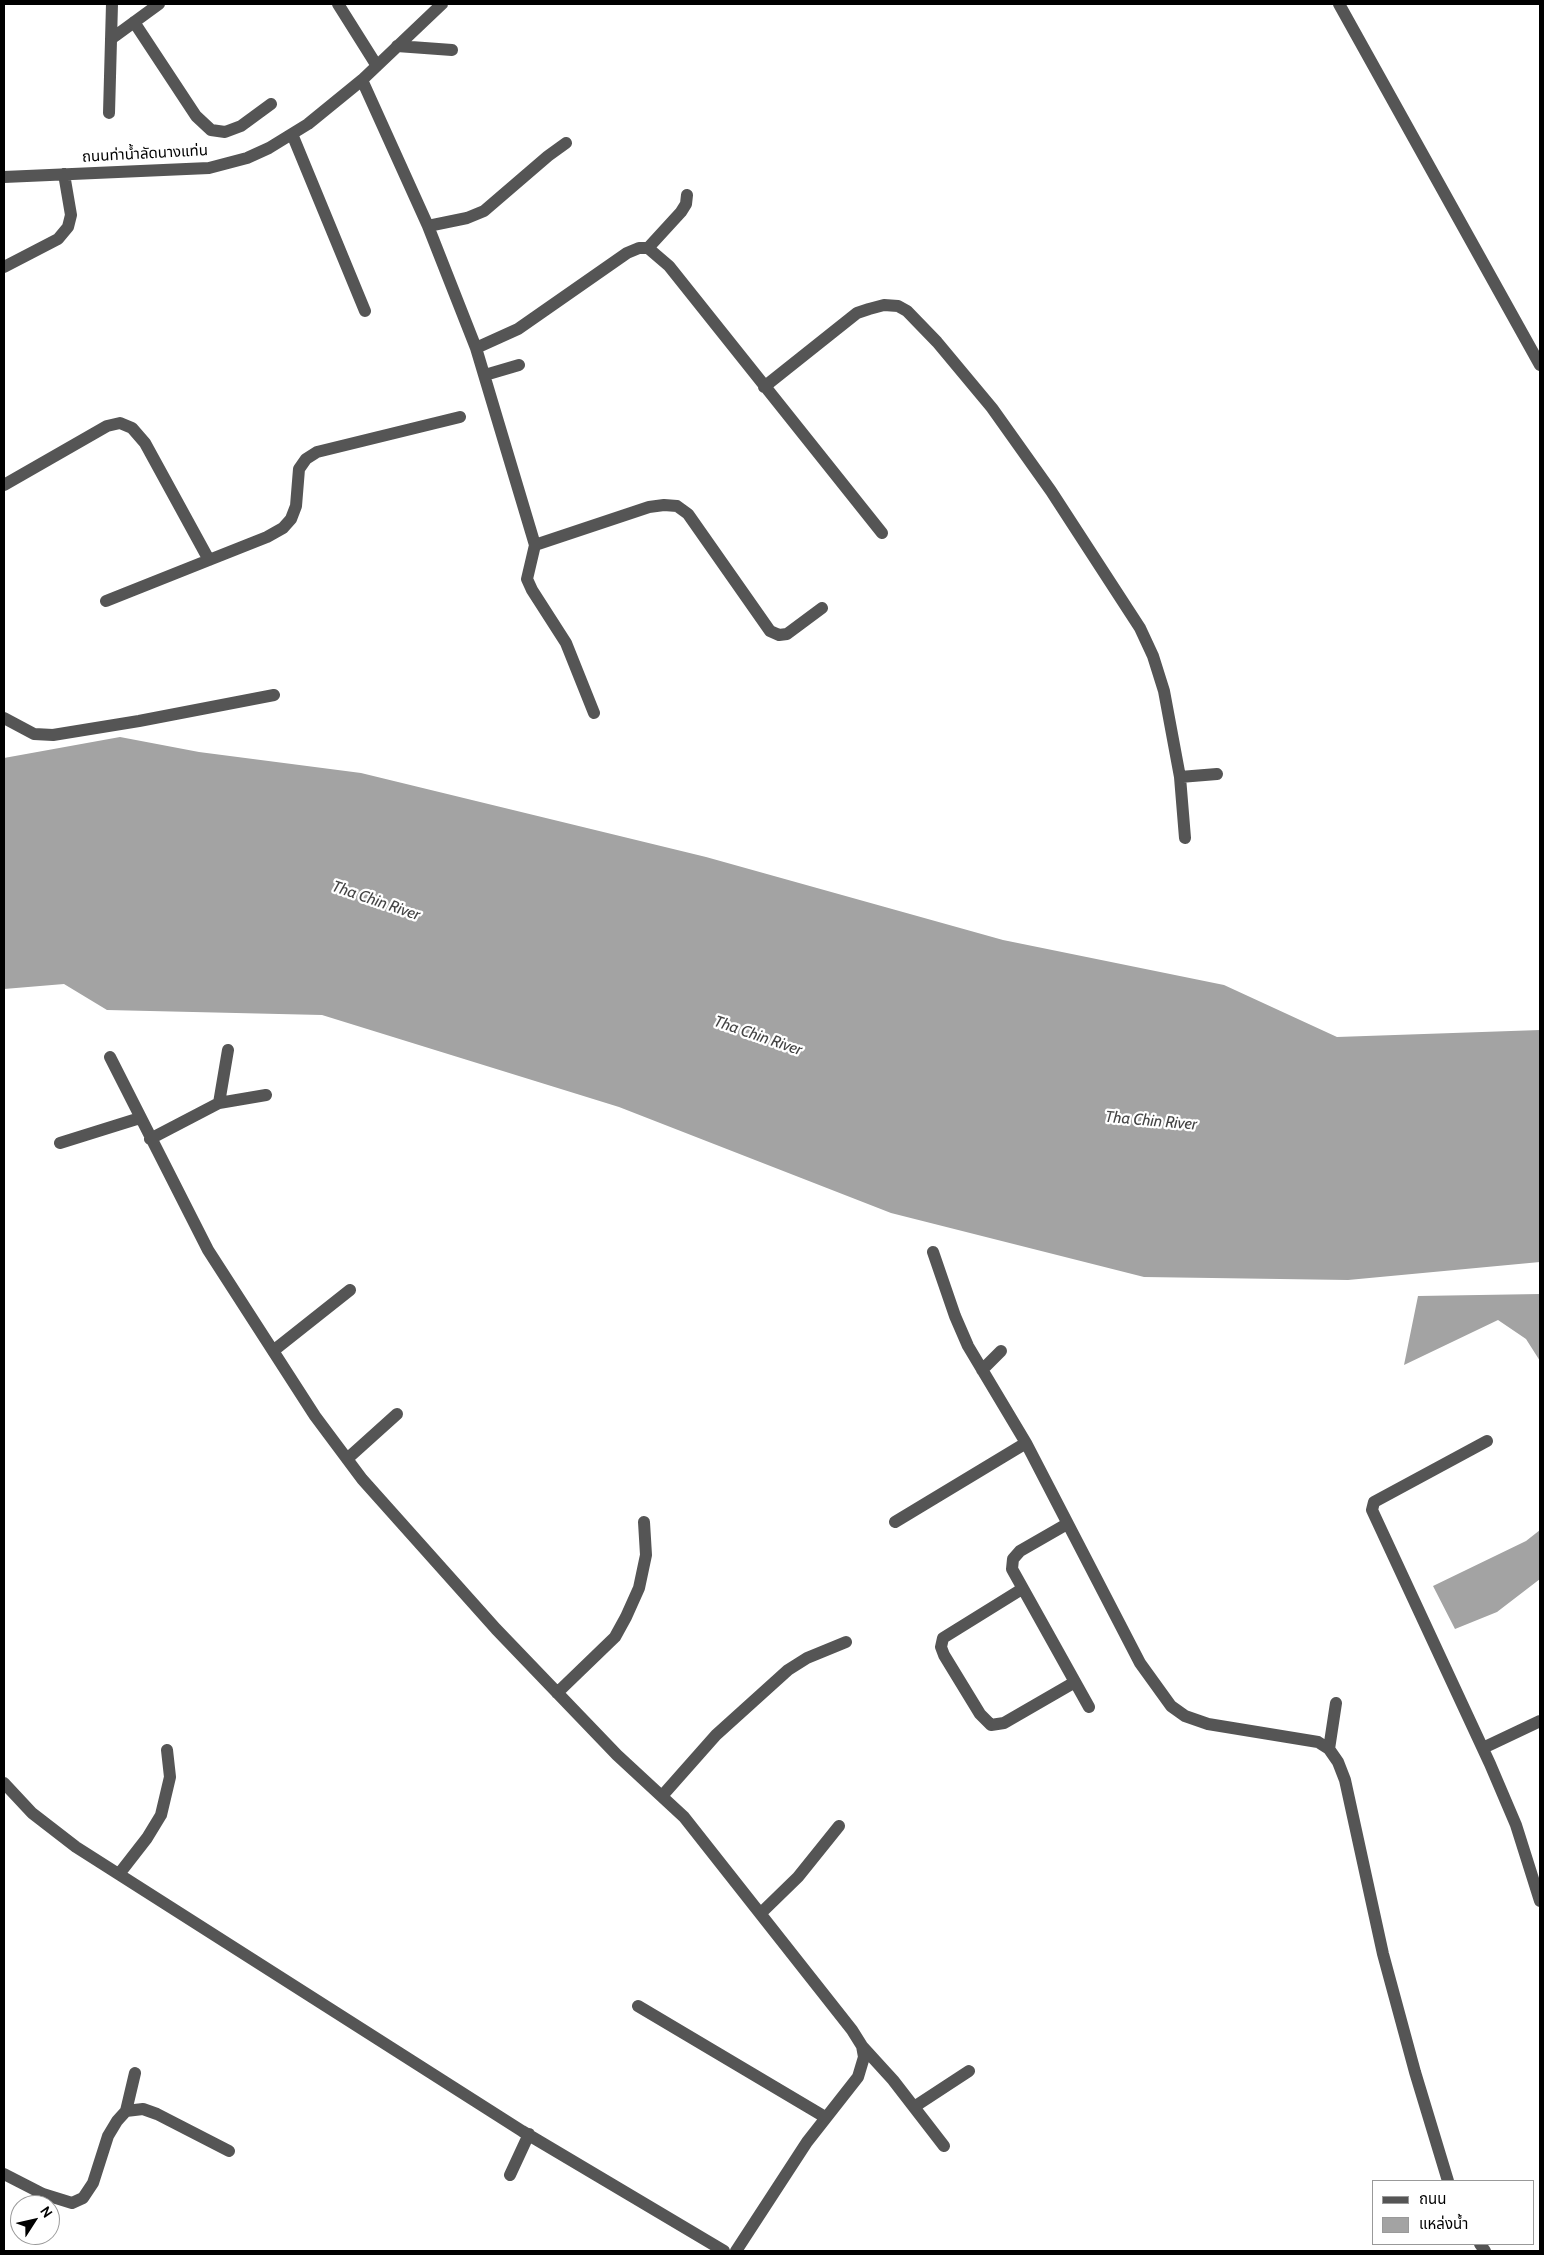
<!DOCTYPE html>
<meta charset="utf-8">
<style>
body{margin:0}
#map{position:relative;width:1544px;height:2255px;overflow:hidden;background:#fff;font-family:Cabin,"Noto Sans Thai",sans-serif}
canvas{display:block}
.frame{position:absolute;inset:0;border:5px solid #000;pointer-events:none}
.legend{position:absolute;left:1372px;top:2180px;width:162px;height:65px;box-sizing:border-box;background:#fff;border:1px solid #999;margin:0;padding:6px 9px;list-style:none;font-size:15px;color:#000}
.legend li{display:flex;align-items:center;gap:10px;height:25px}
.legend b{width:25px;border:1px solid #999}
.north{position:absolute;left:10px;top:2195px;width:50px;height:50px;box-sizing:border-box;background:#fff;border:1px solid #999;border-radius:50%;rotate:55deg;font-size:14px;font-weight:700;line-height:20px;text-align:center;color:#000}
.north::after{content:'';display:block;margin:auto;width:18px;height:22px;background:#000;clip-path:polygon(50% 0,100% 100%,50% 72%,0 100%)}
</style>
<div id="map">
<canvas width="1544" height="2255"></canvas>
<div class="frame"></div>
<ul class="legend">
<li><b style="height:6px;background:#555"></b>ถนน</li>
<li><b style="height:14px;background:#a3a3a3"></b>แหล่งน้ำ</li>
</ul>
<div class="north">N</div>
</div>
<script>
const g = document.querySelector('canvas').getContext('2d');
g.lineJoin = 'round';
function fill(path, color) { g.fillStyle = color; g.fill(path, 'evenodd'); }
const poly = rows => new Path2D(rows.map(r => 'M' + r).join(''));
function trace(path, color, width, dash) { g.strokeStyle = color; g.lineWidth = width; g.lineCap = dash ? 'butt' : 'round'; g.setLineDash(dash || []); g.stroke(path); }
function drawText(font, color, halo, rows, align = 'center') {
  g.font = font + ' Cabin,"Noto Sans Thai",sans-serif'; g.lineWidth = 4.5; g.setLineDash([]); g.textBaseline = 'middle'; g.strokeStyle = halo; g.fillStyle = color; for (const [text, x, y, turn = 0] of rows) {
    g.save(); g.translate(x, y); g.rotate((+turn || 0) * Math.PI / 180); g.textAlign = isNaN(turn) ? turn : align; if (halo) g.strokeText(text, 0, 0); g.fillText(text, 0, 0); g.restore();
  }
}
fill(poly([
 [120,737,199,752,361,773,706,857,1003,940,1224,985,1337,1037,1540,1030,1540,1262,1348,1280,1144,1277,891,1213,619,1107,322,1015,107,1010,64,984,4,989,4,758],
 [1540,1294,1540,1361,1526,1339,1498,1320,1404,1365,1418,1296],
 [1540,1530,1540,1579,1497,1612,1455,1629,1433,1586,1526,1541]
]), '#a3a3a3');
trace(poly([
 [338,4,377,66],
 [1339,4,1540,365],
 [134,22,196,116,211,130,225,132,241,126,271,104],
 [111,39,159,4],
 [397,46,452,50],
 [362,80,428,226,476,348,535,545,649,507,664,505,677,506,688,514,770,631,779,635,787,634,822,608],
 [109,113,112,4],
 [292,134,365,311],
 [4,177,209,168,247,158,269,148,308,124,362,80,442,4],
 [428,226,467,218,484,211,548,156,566,143],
 [648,248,681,212,686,204,687,195],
 [4,267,58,239,68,227,71,215,64,174],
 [476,348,518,329,627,253,639,248,648,248,669,266,882,533],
 [485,375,519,365],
 [764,387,857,313,869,309,884,305,898,306,907,311,937,342,992,408,1051,491,1140,628,1153,656,1164,691,1180,777,1185,838],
 [4,485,107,426,120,423,132,428,145,443,209,560,106,601],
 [535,545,527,579,532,590,566,643,594,713],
 [209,560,267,537,283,528,291,519,296,506,299,469,306,459,317,452,460,417],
 [4,718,34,734,53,735,139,721,274,695],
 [1180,777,1217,774],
 [110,1057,208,1250,315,1416,362,1479,496,1629,617,1755,684,1817,852,2030,862,2046,864,2057,858,2077,807,2142,736,2251],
 [219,1103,228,1050],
 [150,1139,219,1103,266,1095],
 [60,1143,140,1118],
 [933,1252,955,1316,968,1346,1026,1443,1140,1663,1171,1706,1185,1716,1208,1724,1318,1742,1329,1749,1338,1762,1345,1780,1383,1954,1415,2072,1448,2181],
 [273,1351,350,1290],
 [982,1370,1001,1351],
 [1487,1441,1374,1502,1372,1510,1490,1764,1516,1825,1540,1901],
 [347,1459,397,1414],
 [895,1522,1026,1443],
 [1067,1524,1020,1551,1013,1559,1012,1569,1089,1707],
 [1022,1589,943,1638,941,1647,944,1655,980,1714,991,1725,1004,1723,1075,1682],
 [557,1693,615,1637,626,1617,639,1588,646,1555,644,1522],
 [1483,1748,1540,1721],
 [1329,1749,1336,1703],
 [4,1783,32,1813,76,1847,522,2131,724,2251],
 [662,1796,716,1735,788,1670,807,1658,846,1642],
 [119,1874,147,1838,161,1815,170,1777,167,1750],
 [761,1913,798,1877,839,1826],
 [638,2006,825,2117],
 [862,2046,893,2080,944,2146],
 [914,2107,969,2071],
 [126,2111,135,2073],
 [4,2174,43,2194,72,2203,83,2198,93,2183,108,2136,117,2121,126,2111,143,2109,157,2114,229,2151],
 [510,2175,529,2134],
 [1480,2244,1485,2251]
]), '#555', 12);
drawText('15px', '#000', '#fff', [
 ["ถนนท่าน้ำลัดนางแท่น",145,154,-3]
]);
drawText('italic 16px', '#444', '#fff', [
 ["Tha Chin River",376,901,19],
 ["Tha Chin River",758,1036,19],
 ["Tha Chin River",1151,1121,5]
]);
</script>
